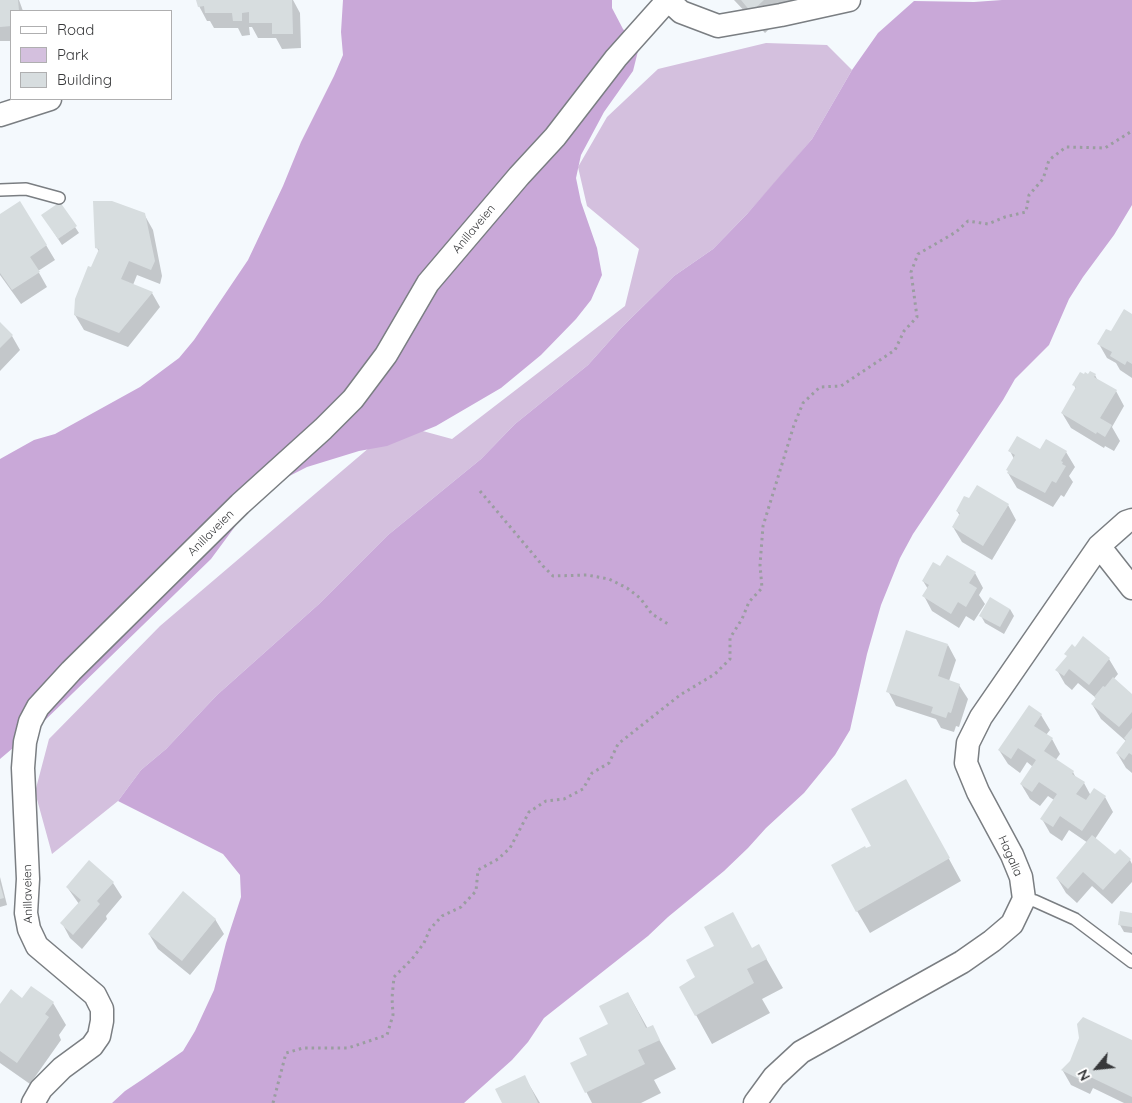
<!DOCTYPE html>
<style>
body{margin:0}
#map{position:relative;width:1132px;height:1103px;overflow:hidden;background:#f4f9fd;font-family:Quicksand,sans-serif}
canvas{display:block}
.legend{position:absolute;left:10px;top:10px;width:162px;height:90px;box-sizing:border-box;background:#fff;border:1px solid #afafb0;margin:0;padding:6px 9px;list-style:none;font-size:15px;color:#37383a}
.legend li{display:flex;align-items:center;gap:10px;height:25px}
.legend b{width:25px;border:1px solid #afafb0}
.north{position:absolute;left:1072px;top:1043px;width:50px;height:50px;-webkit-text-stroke:4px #fff;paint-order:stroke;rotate:242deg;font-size:14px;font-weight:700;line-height:20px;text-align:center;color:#37383a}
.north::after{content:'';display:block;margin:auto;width:18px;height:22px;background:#37383a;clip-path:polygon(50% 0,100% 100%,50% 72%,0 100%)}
</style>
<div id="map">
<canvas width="1132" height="1103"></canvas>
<ul class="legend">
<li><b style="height:6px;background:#fff"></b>Road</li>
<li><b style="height:14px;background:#d4c0de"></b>Park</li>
<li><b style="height:14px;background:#d7dddf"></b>Building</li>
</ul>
<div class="north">N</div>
</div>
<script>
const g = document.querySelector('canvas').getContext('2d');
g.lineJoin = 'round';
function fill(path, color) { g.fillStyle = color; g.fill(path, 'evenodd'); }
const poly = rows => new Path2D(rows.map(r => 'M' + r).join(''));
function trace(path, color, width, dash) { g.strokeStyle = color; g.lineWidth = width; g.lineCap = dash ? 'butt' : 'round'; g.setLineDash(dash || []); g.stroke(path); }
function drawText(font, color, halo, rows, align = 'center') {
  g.font = font + ' Quicksand,sans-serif'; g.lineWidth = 5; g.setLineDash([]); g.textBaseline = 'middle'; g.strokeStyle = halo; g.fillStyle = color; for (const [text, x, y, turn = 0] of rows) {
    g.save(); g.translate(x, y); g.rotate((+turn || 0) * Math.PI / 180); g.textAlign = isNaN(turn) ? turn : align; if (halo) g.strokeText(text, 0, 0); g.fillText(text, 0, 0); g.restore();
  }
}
fill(poly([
 [766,43,827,45,852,70,812,139,781,176,747,214,713,249,674,276,622,327,588,365,515,424,481,459,388,535,319,604,217,695,166,749,141,770,118,801,52,854,35,792,49,739,160,626,397,424,452,439,625,306,639,249,587,206,578,167,607,117,658,69]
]), '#d4c0de');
fill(poly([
 [343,0,612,0,612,8,623,29,639,47,633,71,604,112,581,155,576,178,581,202,597,248,602,275,591,300,576,319,541,355,501,388,436,426,387,446,359,451,307,467,262,490,211,559,39,726,0,759,0,459,34,440,55,434,140,387,179,358,194,340,248,260,283,186,301,142,334,76,343,55,341,32],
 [1002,0,1132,0,1132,205,1114,235,1083,277,1069,299,1049,345,1015,379,1003,400,913,534,900,558,881,605,867,654,850,730,835,755,804,793,766,828,748,848,724,871,668,917,648,936,544,1018,528,1042,512,1060,464,1103,112,1103,125,1091,143,1079,183,1051,195,1031,214,990,226,943,241,897,240,875,223,854,118,801,141,770,166,749,217,695,319,604,388,535,481,459,515,424,588,365,622,327,674,276,713,249,747,214,812,139,852,70,878,33,914,1,974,2]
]), '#c9a8d8');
fill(poly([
 [0,0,19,0,23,11,11,11,11,41,0,41],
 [198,0,293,0,300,13,301,48,282,49,276,38,258,38,252,27,249,27,250,35,242,36,238,28,214,28,210,21,207,21,199,6],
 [734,0,801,0,765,33],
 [144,214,153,230,162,276,160,284,137,275,133,285,152,293,160,307,128,347,84,330,75,315,99,252,97,248],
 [0,216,37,230,55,260,38,271,47,287,21,304,0,275],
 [47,222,75,227,79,233,62,245],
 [1132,316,1132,378,1120,370,1116,363,1107,358,1099,344],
 [0,324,12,336,20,350,0,371],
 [1095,375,1098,381,1116,391,1124,406,1112,427,1120,441,1114,451,1105,446,1104,448,1071,428,1062,413,1076,389,1074,385],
 [1010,451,1066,452,1075,467,1069,476,1073,482,1064,497,1061,495,1053,507,1017,488,1008,473,1008,470,1014,459],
 [1008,505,1016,520,992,560,962,542,953,527,960,516,957,511],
 [941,568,975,573,983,588,979,595,985,604,974,621,966,616,959,628,932,611,924,596,928,589,923,581],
 [1010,609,1014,616,1004,634,985,623,981,616],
 [1083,638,1109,659,1118,674,1113,680,1132,695,1132,773,1126,768,1117,753,1127,742,1101,719,1092,704,1096,698,1078,683,1072,690,1065,684,1057,670],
 [948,645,956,660,949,681,959,685,968,699,959,727,956,726,954,732,941,728,936,719,896,706,888,691],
 [1029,707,1041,715,1050,730,1046,735,1052,739,1060,754,1055,761,1073,772,1076,778,1084,783,1091,796,1105,797,1113,812,1095,839,1115,856,1130,860,1132,864,1132,882,1112,904,1092,886,1077,903,1066,893,1057,878,1088,843,1069,830,1062,841,1050,833,1042,819,1054,800,1048,796,1040,806,1030,799,1021,784,1033,767,1027,762,1020,773,1008,764,999,750],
 [918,802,961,881,870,933,857,911,866,850,872,846],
 [0,877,7,905,0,907],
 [113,883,122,897,106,916,107,919,82,949,70,938,62,923,79,904,67,887],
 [1132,914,1132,933,1124,932,1120,925],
 [215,919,224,934,190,975,158,949,149,934],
 [715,946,753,950,759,946,783,988,762,999,770,1013,712,1044,696,1015,697,978],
 [628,993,648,1029,652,1027,676,1069,654,1080,661,1093,641,1103,592,1103,572,1064,589,1056],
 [23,1000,53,1003,66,1025,59,1035,61,1040,30,1084,0,1063,0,1006],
 [1132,1041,1132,1103,1124,1103,1093,1088,1090,1094,1071,1085,1063,1071],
 [524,1076,540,1103,503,1103]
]), '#0003');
fill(poly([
 [0,0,18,0,19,11,11,11,11,26,0,27],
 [196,0,292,0,293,34,272,34,272,23,249,23,249,12,242,13,242,21,233,21,232,13,205,13,204,6,198,7],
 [741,0,764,0,751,12],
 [20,201,47,245,30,257,40,272,12,290,0,273,0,214],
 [93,201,112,201,145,213,155,261,151,270,129,261,121,279,153,292,119,333,74,315,75,299,88,266,91,267,99,249,95,248],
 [60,202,77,226,58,239,41,215],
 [1124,309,1132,314,1132,364,1127,361,1125,365,1110,356,1112,352,1097,344,1106,329,1111,331],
 [0,322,13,335,0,348],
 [1090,371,1096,374,1094,377,1117,390,1100,418,1112,425,1105,437,1097,432,1096,434,1061,413,1076,387,1072,385,1080,372,1084,374,1085,372,1088,374],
 [1017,436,1040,449,1046,439,1067,451,1061,461,1063,462,1062,464,1066,466,1056,483,1052,481,1045,493,1007,473,1008,471,1006,470,1015,455,1008,451],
 [977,485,1009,504,983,546,952,527,960,513,956,511,964,496,969,498],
 [947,555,976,572,969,583,977,588,966,607,958,602,951,614,922,596,929,585,922,581,933,562,940,566],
 [990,597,1010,609,1000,627,979,616],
 [906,630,948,644,938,676,960,684,951,713,948,712,946,718,931,713,933,707,886,692],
 [1083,636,1110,658,1089,685,1069,669,1064,676,1055,670,1067,656,1064,654,1072,644,1075,647],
 [1113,677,1132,694,1132,712,1119,727,1091,704,1096,698,1094,697,1103,686,1105,687],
 [1029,705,1042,714,1034,726,1053,738,1044,751,1074,771,1072,774,1085,782,1076,794,1086,800,1094,788,1106,796,1082,831,1060,816,1053,827,1040,819,1057,794,1039,782,1032,792,1020,784,1036,760,1018,748,1011,759,998,750],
 [1132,728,1132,755,1129,753,1124,760,1116,753,1126,740,1124,738],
 [906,779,950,858,856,912,831,865,865,846,866,848,871,846,851,809],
 [1092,835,1115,854,1120,849,1131,859,1103,890,1083,872,1068,889,1056,878],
 [89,860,114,882,97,901,100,904,73,935,60,923,81,900,66,887],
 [0,884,4,898,0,899],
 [183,891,216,919,182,961,148,934],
 [1120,911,1132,913,1132,927,1118,925],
 [733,912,752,948,759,944,767,959,747,969,754,983,695,1016,679,987,695,977,686,960,714,946,704,927],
 [31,986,54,1002,45,1014,49,1017,17,1063,0,1051,0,1004,11,989,22,998],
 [628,992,646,1028,653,1025,660,1040,638,1050,645,1064,585,1093,570,1063,587,1055,579,1038,608,1024,599,1006],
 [1083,1017,1132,1040,1132,1097,1084,1074,1081,1080,1061,1070,1070,1061,1079,1038,1077,1024],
 [525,1075,538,1103,502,1103,495,1089]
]), '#d7dddf');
const service = poly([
 [0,190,26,189,59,198],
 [1024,899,1035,901,1075,919,1132,962]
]);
const minor = poly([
 [668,0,681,12,718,26,781,15,849,0],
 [0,115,50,99],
 [1099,546,1132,588],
 [33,1103,41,1089,62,1068,92,1046,99,1036,102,1021,102,1009,95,995,37,946,29,929,26,913,28,879,23,768,25,742,30,722,38,707,71,671,240,504,323,429,353,399,386,355,428,283,519,176,555,137,616,58,667,1],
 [755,1103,774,1077,801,1052,962,962,992,941,1012,924,1024,899,1021,877,1012,855,978,792,966,763,968,743,981,717,1099,546,1126,522,1132,520]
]);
trace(service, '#7a7e82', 14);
trace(minor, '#7a7e82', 25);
trace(poly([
 [480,491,543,566,553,576,587,575,609,579,627,588,640,598,652,614,668,624],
 [273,1103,286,1053,303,1048,348,1048,387,1035,393,1015,392,998,394,977,412,959,424,943,430,929,442,916,461,907,476,891,478,870,498,859,510,848,529,812,546,801,564,799,583,789,592,773,609,763,618,744,680,695,715,674,730,659,730,638,742,619,749,602,762,588,760,565,763,526,794,425,803,403,820,387,841,386,895,350,904,331,917,317,911,272,918,254,956,232,968,221,988,224,1005,217,1026,212,1029,195,1043,179,1049,160,1066,147,1105,148,1132,131]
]), '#9a9da0', 3, [2.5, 4]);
trace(service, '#fff', 11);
trace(minor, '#fff', 22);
drawText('12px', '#37383a', '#fff', [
 ["Anillaveien",474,229,-50],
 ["Anillaveien",211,533,-45],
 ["Hagalia",1010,856,66],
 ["Anillaveien",28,894,-91]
]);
</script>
